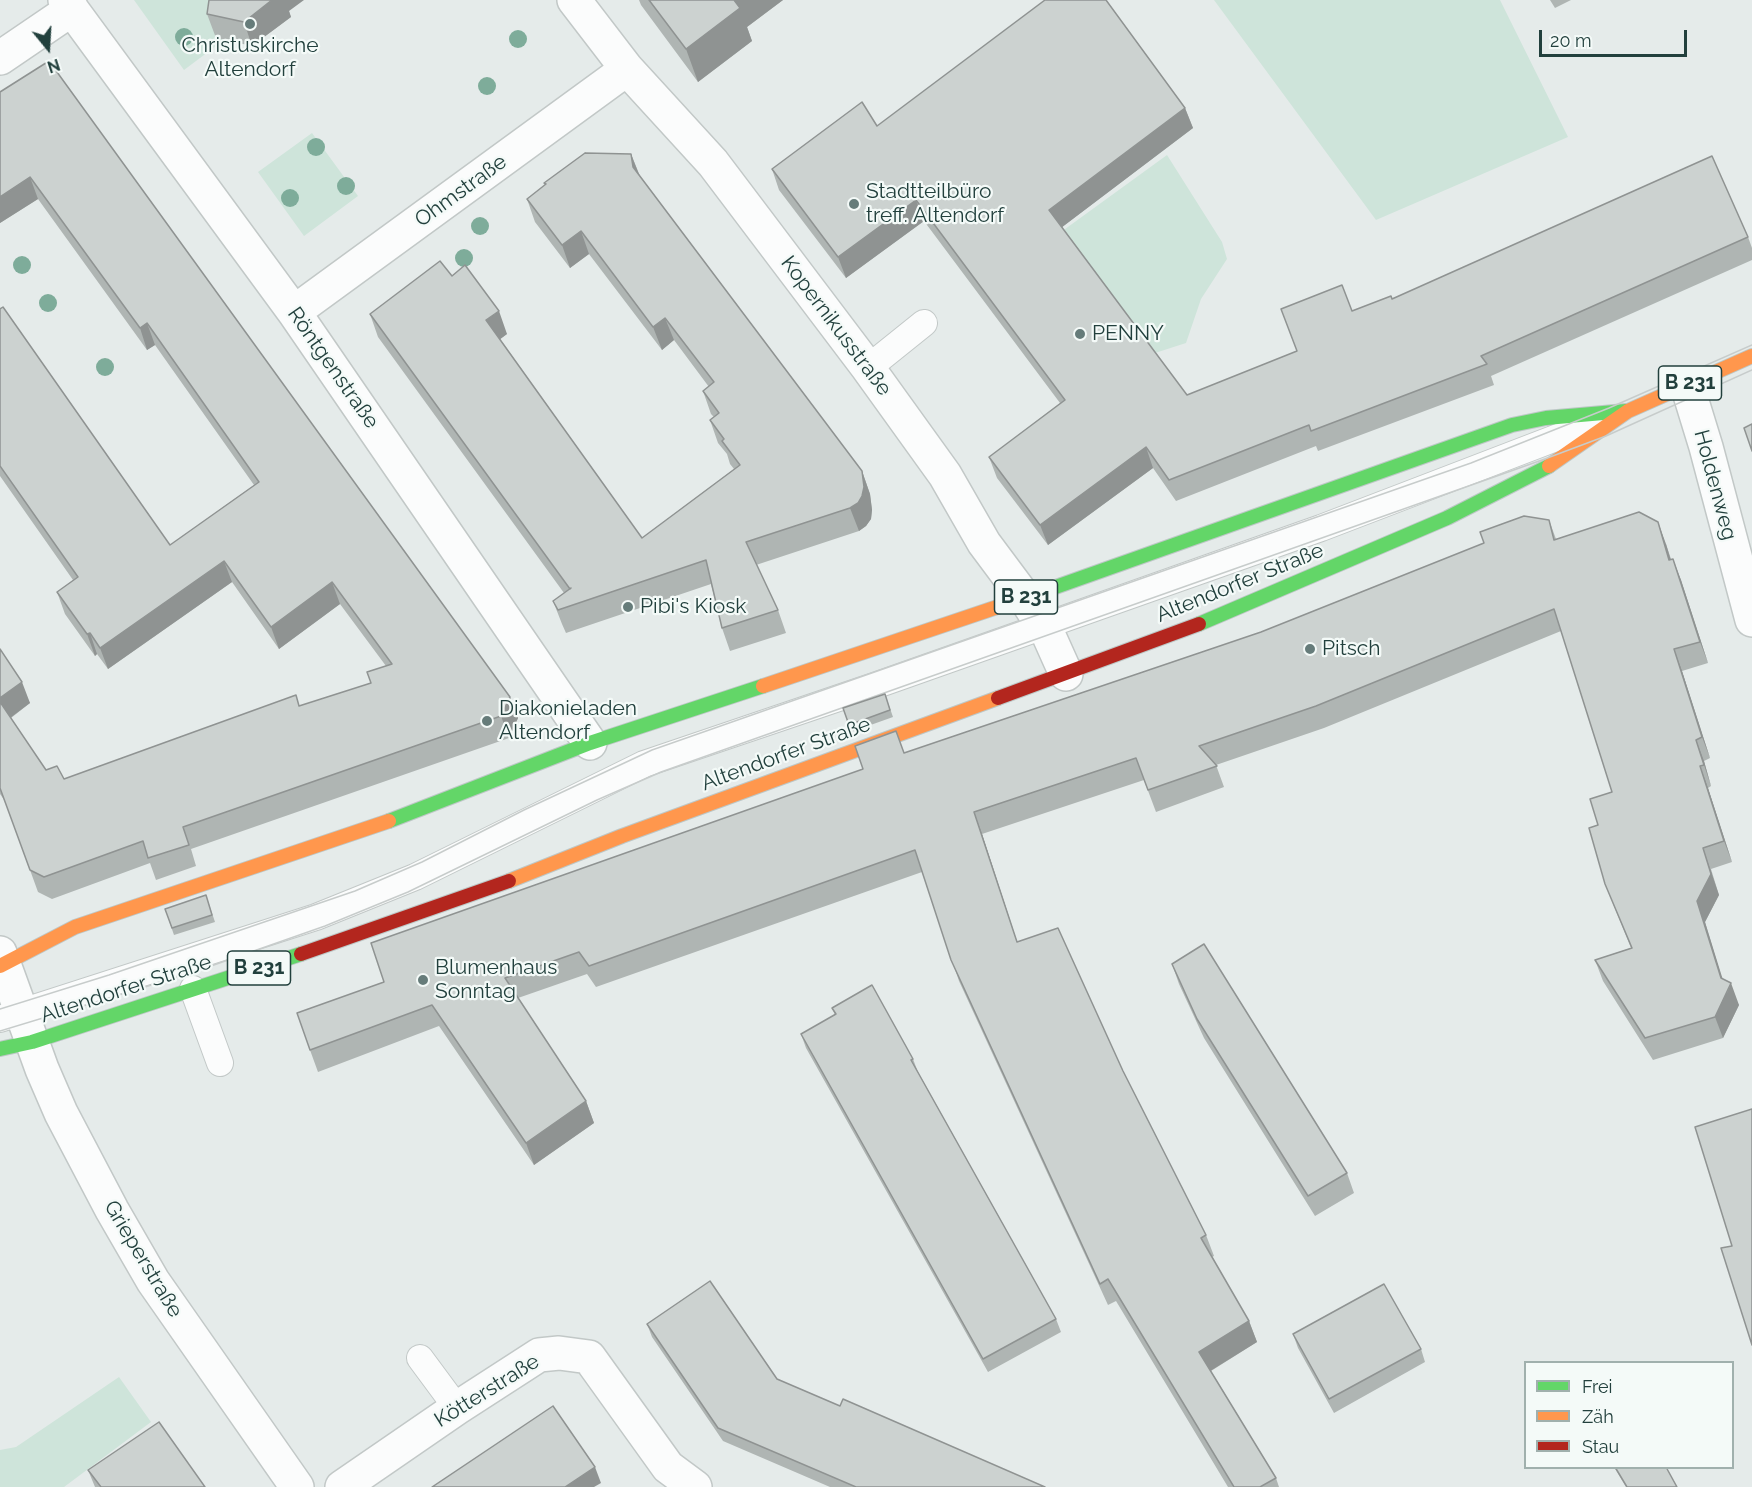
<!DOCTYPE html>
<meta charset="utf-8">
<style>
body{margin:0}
#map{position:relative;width:1752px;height:1487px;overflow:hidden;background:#e5ebea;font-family:Raleway,sans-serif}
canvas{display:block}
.legend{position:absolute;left:1524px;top:1361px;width:210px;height:108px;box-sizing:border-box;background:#f4faf8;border:2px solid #a0b0ad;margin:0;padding:8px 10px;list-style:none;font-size:18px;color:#22403d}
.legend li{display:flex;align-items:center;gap:12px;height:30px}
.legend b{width:30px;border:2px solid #a0b0ad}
.north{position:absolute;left:18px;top:18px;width:60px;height:60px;-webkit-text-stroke:4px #f4faf8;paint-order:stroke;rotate:162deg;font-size:16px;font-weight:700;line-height:24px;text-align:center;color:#22403d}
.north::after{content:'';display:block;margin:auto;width:21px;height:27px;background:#22403d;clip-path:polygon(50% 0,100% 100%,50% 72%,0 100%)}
.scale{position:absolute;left:1539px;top:30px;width:148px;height:27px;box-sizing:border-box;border:3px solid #22403d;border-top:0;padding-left:8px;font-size:18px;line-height:21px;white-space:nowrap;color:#22403d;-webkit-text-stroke:4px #f4faf8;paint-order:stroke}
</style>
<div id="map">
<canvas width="1752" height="1487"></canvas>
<ul class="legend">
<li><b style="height:8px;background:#63d668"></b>Frei</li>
<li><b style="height:8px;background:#ff974d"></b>Zäh</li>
<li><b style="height:8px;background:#b3261e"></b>Stau</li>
</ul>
<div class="north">N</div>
<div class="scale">20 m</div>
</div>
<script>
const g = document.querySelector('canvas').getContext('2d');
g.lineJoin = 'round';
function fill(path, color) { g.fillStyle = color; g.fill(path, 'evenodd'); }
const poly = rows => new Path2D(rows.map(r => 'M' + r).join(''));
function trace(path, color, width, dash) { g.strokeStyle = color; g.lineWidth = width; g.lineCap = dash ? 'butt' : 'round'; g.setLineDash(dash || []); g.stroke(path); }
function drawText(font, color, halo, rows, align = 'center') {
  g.font = font + ' Raleway,sans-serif'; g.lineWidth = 4.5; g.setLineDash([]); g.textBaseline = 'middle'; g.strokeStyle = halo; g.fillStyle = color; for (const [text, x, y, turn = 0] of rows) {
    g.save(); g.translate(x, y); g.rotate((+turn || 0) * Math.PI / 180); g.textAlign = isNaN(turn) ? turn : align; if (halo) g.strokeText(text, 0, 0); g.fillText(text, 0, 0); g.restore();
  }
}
fill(poly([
 [134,0,219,0,224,40,184,70],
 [1214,0,1500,0,1568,137,1376,220],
 [312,133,358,196,304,236,258,172],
 [1167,155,1222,242,1227,259,1201,299,1186,343,1155,353,1061,232],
 [119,1377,151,1422,64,1487,0,1487,0,1450,16,1447]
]), '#cee4da');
const lane = poly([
 [868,368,924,323],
 [193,989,220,1063],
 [0,1019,316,917,415,877,644,764,874,686,1321,528,1600,421],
 [420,1358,457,1408]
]);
const street = poly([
 [65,0,294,312,590,743],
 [574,0,627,69,713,163,868,368,945,475,984,543,1025,598,1049,636,1066,674],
 [0,58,72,9],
 [294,312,627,69],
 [1687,385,1706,447,1752,620],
 [0,953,42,1069,61,1113,112,1210,153,1281,297,1487],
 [342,1487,457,1408,539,1355,559,1353,589,1357,668,1467,695,1487]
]);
const fast = poly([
 [1033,595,1512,425,1546,418,1626,411],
 [1199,624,1447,518,1549,466],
 [389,821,590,743,763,686],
 [0,1049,32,1042,301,954]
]);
const slow = poly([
 [1549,466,1628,411,1752,356],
 [763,686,1033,595],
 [509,881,622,836,998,698],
 [0,966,75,927,389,821]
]);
const jam = poly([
 [998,698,1199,624],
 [301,954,509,881]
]);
trace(lane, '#c2c8c7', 28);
trace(street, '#c2c8c7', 36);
trace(fast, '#bdc7c6', 16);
trace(slow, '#bdc7c6', 16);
trace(jam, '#bdc7c6', 16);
trace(lane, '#fbfcfc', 26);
trace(street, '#fbfcfc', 33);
trace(fast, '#63d668', 14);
trace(slow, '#ff974d', 14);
trace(jam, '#b3261e', 14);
trace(poly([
 [0,1009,109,975,355,891,422,862,524,810,652,750,1471,463,1609,408,1752,345],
 [0,1031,191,973,325,926,408,892,597,800,661,772,1542,460,1606,436,1752,370]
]), '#c7cccb', 1.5);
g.fillStyle = '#7eac9a';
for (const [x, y] of [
 [184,37],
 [518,39],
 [487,86],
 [316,147],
 [346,186],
 [290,198],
 [480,226],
 [464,258],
 [22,265],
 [48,303],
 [105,367]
]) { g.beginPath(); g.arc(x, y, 9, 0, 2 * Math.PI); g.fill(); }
fill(poly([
 [639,0,783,0,747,27,752,41,698,82,641,5],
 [1550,0,1571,0,1555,8],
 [289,11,291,17,252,46,216,38,207,14],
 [0,92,510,697,518,718,509,738,191,849,196,866,156,880,150,863,52,899,38,892,5,801,0,794,0,649,30,703,11,718,46,770,64,779,300,706,371,683,386,666,340,604,279,649,232,582,108,669,97,654,95,656,65,614,57,592,73,580,0,476,0,309,170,545,254,485,155,345,147,350,38,199,0,223],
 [1185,108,1193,128,1062,227,1187,395,1297,351,1352,311,1392,299,1748,237,1752,248,1752,260,1491,376,1494,385,1318,451,1316,446,1176,501,1153,468,1048,545,997,478,989,457,1060,403,924,221,846,278,779,190,772,169,877,126],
 [631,154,640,176,862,471,870,494,872,510,871,519,866,526,859,531,756,565,778,610,786,633,730,651,722,628,711,584,566,633,562,624,553,601,564,593,378,337,370,314,452,276,507,334,500,339,642,538,734,469,730,464,727,454,718,443,710,420,714,417,711,414,703,391,709,387,674,340,662,350,589,254,570,268,535,222,527,199,545,185,544,183],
 [1549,520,1556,539,1666,544,1671,559,1681,580,1708,663,1682,671,1710,758,1704,761,1711,786,1708,788,1732,862,1711,869,1719,895,1705,922,1722,979,1739,1005,1723,1038,1653,1060,1603,981,1595,960,1631,948,1605,884,1598,825,1612,792,1561,631,1324,728,1216,765,1224,787,1156,812,1144,780,982,834,1017,942,1123,1071,1206,1235,1214,1256,1212,1257,1249,1321,1257,1342,1211,1371,1276,1478,1279,1487,1228,1487,1116,1301,1108,1305,959,981,922,872,596,987,587,974,518,998,586,1101,594,1123,534,1165,439,1026,318,1072,310,1050,384,982,863,769,904,753,1261,632],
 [885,694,893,717,851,732,843,708],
 [206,895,215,922,174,935,165,909],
 [1172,964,1347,1173,1354,1193,1315,1216,1204,1038,1179,984],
 [832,1008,913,1059,918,1072,1056,1319,1061,1332,988,1372,806,1048,801,1034,835,1015],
 [647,1324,840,1406,1045,1487,830,1487,723,1441,652,1337],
 [1293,1334,1421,1349,1425,1362,1334,1413,1298,1348],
 [1614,1467,1666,1467,1677,1487,1626,1487],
 [88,1470,205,1487,95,1487]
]), '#afb5b3');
fill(poly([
 [272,0,304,0,289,11,291,17,252,46,244,22],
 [733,0,783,0,747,27,752,41,698,82,686,49],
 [1185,108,1193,128,1057,231,1049,210],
 [631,154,640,177,633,167],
 [30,177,38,199,0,223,0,197],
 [916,200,924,221,846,278,838,257],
 [581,231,589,254,570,268,562,245],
 [499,311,507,334,495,343,486,320],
 [665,318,674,340,662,350,653,327],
 [147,323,155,345,147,350,140,328],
 [1146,447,1153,468,1048,545,1040,525],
 [862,471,870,494,872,510,871,519,866,526,859,531,850,508],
 [1658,522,1666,544,1677,581,1669,560],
 [1673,559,1681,580,1708,663,1700,642],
 [224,561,232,582,108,669,100,648],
 [332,582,340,604,279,649,271,627],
 [90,633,97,654,95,656,87,634],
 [1674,649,1682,671,1710,758,1702,737],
 [22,682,30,703,6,721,0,704,0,698],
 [510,697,518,718,509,738,501,716],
 [1696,740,1704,761,1711,786,1704,765],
 [1700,766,1708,788,1732,862,1724,841],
 [974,812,982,834,1024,963,1017,942],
 [1703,848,1719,895,1705,922,1727,993,1731,983,1739,1005,1723,1038,1715,1017,1697,901],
 [586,1101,594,1123,534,1165,526,1143],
 [1249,1321,1257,1342,1207,1373,1199,1352],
 [595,1467,601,1483,594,1487,565,1487]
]), '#8f9392');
const building = poly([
 [209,0,272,0,244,22,207,14,209,0],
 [649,0,734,0,740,8,686,49,649,0],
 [1045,0,1106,0,1185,108,1049,210,1187,395,1297,351,1281,309,1342,285,1352,311,1391,296,1392,299,1712,156,1748,237,1481,356,1487,364,1311,431,1309,425,1169,480,1146,447,1040,525,989,457,1065,400,916,200,838,257,772,169,862,102,877,126,1045,0],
 [49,61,510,697,501,716,183,827,189,845,148,858,143,841,44,877,30,870,0,788,0,702,46,770,57,766,64,779,296,695,299,706,371,683,367,672,392,664,332,582,271,627,224,561,100,648,90,633,87,634,57,592,78,577,0,466,0,309,3,307,170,545,259,482,147,323,140,328,30,177,0,197,0,92,49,61],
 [585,153,631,154,633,167,862,471,864,487,862,496,858,503,850,508,746,542,778,610,722,628,706,560,558,610,553,601,571,588,570,589,370,314,440,261,452,276,465,265,499,311,486,320,642,538,740,465,722,441,724,439,710,420,719,413,703,391,714,382,665,318,653,327,581,231,562,245,527,199,546,184,544,183,585,153],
 [1752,424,1752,451,1744,428,1752,424],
 [1639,512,1658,522,1669,560,1673,559,1700,642,1674,649,1702,737,1696,740,1704,765,1700,766,1724,841,1703,848,1711,874,1697,901,1721,978,1731,983,1715,1017,1645,1038,1595,960,1632,948,1605,884,1589,828,1598,825,1590,799,1612,792,1554,609,1316,706,1199,746,1217,766,1148,790,1136,758,974,812,1017,942,1058,928,1123,1071,1206,1235,1201,1238,1249,1321,1199,1352,1276,1478,1260,1487,1234,1487,1108,1279,1100,1284,951,960,915,850,589,966,579,952,505,978,586,1101,526,1143,432,1005,310,1050,297,1013,384,982,371,943,863,769,855,746,896,731,904,753,1261,632,1484,543,1480,532,1524,516,1549,520,1554,540,1639,512],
 [0,649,22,682,0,698,0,649],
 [885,694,890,710,849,725,843,708,885,694],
 [206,895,212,915,172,928,165,909,206,895],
 [1204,944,1347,1173,1308,1196,1197,1019,1172,964,1204,944],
 [872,985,913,1059,911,1060,1056,1319,983,1359,801,1034,836,1014,832,1008,872,985],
 [1752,1109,1752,1345,1721,1248,1732,1246,1695,1127,1752,1109],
 [710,1281,777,1379,840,1406,843,1399,1045,1487,856,1487,718,1428,647,1324,710,1281],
 [1384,1284,1421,1349,1329,1399,1293,1334,1384,1284],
 [553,1406,595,1467,565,1487,432,1487,553,1406],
 [159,1422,205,1487,101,1487,88,1470,159,1422],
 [1615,1467,1666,1467,1677,1487,1627,1487,1615,1467]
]);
fill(building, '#ccd2d0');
trace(building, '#8f9392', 1.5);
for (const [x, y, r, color] of [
 [250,24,6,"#667c7a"],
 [854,204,6,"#667c7a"],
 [1080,334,6,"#667c7a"],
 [628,607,6,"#667c7a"],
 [1310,649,6,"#667c7a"],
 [487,721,6,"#667c7a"],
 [423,980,6,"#667c7a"]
]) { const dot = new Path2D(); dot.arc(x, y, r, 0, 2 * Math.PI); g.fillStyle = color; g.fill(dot); trace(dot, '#f4faf8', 2); }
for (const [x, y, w] of [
 [1690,383,63],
 [1026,597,63],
 [259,968,63]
]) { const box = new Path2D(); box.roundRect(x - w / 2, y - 17, w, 34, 4.5); g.fillStyle = '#f4faf8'; g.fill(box); trace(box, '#22403d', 1.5); }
drawText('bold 20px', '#22403d', null, [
 ["B 231",1690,383],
 ["B 231",1026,597],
 ["B 231",259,968]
]);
drawText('21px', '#22403d', '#f4faf8', [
 ["Christuskirche",250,46,"center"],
 ["Altendorf",250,70,"center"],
 ["Stadtteilbüro",866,192],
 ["treff. Altendorf",866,216],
 ["PENNY",1092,334],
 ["Pibi's Kiosk",640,607],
 ["Pitsch",1322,649],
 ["Diakonieladen",499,709],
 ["Altendorf",499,733],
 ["Blumenhaus",435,968],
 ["Sonntag",435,992]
], 'left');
drawText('21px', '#22403d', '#f4faf8', [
 ["Ohmstraße",461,191,-36],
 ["Kopernikusstraße",836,326,53],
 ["Röntgenstraße",333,368,55],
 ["Holdenweg",1715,485,75],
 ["Altendorfer Straße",1240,583,-22],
 ["Altendorfer Straße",786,754,-20],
 ["Altendorfer Straße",126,989,-18],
 ["Grieperstraße",143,1259,59],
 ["Kötterstraße",487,1391,-32]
]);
</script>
